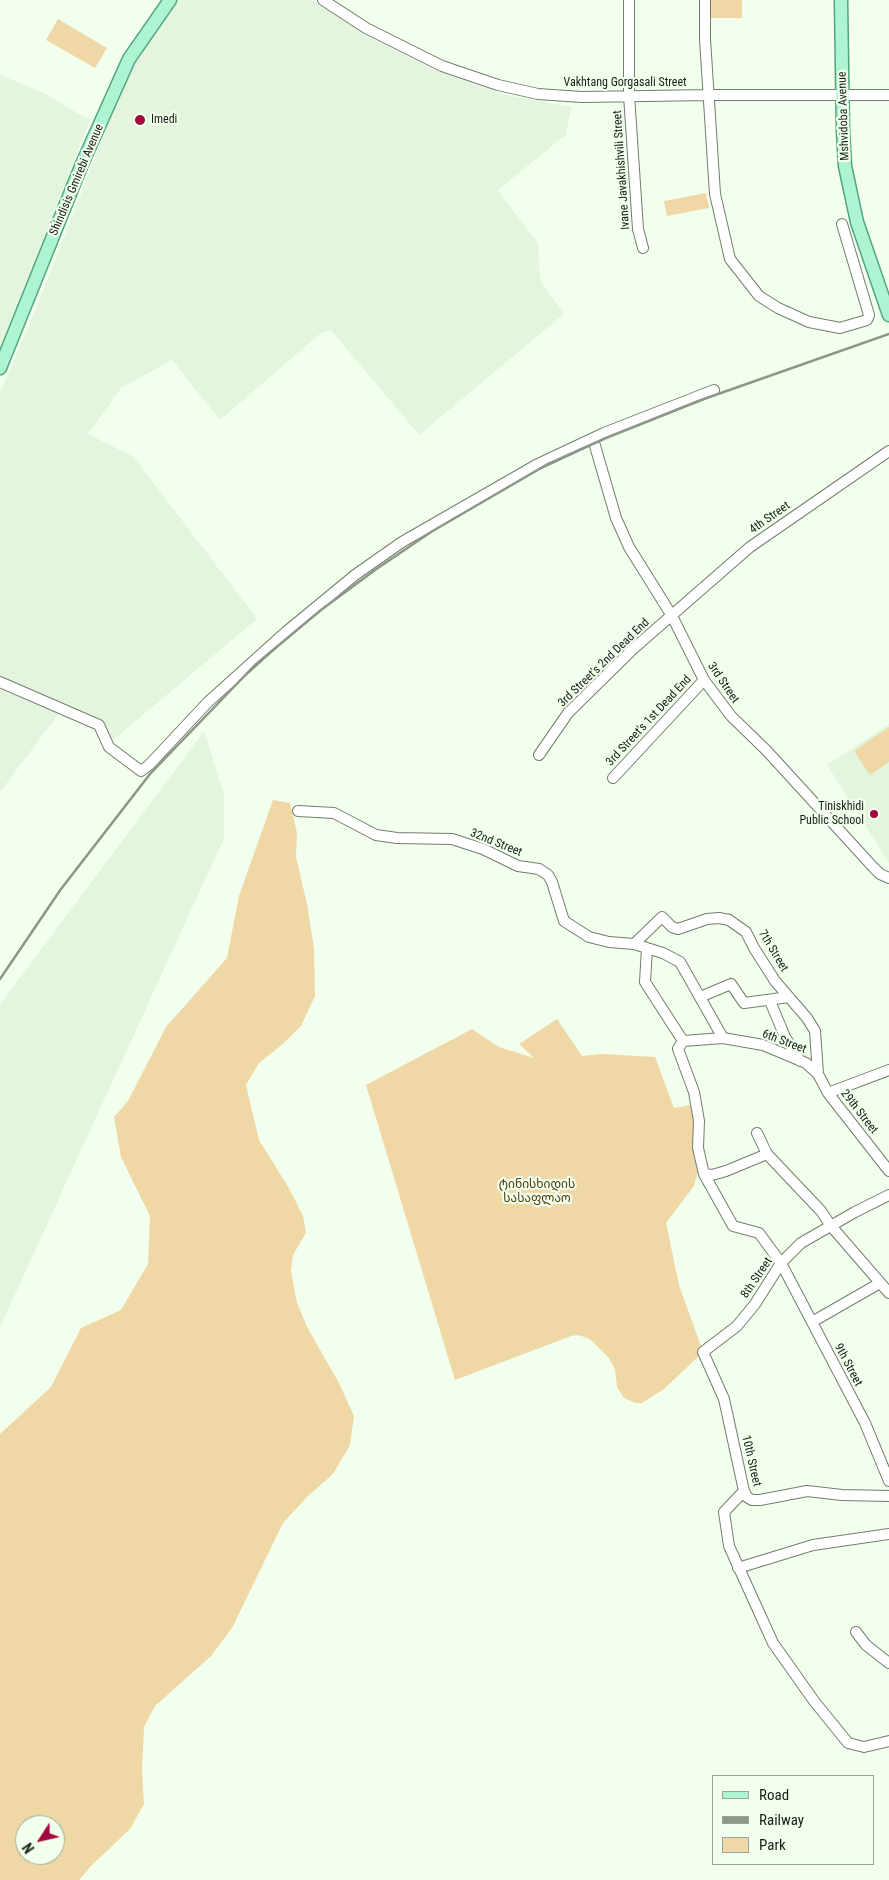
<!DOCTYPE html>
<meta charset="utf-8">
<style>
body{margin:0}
#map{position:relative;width:889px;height:1880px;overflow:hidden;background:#f1ffec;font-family:"Roboto Condensed",sans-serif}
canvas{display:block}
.legend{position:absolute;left:712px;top:1775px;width:162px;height:90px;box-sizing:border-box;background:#f1ffec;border:1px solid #9aa597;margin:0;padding:6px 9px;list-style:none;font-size:15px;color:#181d17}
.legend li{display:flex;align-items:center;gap:10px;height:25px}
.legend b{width:25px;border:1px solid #9aa597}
.north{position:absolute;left:15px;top:1815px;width:50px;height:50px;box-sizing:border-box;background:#f1ffec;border:1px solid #9aa597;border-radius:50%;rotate:235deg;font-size:14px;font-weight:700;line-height:20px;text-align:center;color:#181d17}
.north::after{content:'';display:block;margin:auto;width:18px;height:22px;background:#a3063d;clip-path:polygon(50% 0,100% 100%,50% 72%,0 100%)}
</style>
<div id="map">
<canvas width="889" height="1880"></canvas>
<ul class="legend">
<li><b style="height:6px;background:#acf4d4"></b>Road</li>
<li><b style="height:6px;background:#8c9689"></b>Railway</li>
<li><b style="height:14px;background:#efd8a5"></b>Park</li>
</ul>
<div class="north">N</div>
</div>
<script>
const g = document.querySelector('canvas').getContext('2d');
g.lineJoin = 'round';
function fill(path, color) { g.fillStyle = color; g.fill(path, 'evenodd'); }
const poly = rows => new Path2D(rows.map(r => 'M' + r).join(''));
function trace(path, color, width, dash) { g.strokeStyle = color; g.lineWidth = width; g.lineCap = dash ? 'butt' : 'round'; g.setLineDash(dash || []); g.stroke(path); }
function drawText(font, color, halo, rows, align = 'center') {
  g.font = font + ' "Roboto Condensed","Noto Sans Georgian",sans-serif'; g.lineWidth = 4.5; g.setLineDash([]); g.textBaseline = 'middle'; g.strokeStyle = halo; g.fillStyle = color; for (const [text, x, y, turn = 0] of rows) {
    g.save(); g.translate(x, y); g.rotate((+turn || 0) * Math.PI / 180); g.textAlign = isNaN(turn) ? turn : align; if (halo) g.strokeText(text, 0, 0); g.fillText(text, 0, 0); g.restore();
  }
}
fill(poly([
 [178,0,311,0,369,37,435,70,501,94,572,107,566,132,568,133,498,190,538,243,540,280,564,314,419,435,331,330,321,333,220,420,172,360,121,388,88,434,134,457,257,619,112,741,102,722,59,701,4,680,0,677,0,393,35,311,130,68],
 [0,75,42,92,84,117,91,118,0,347],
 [0,688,60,712,0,792],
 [889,724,889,863,827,765],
 [204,731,224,794,224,838,0,1327,0,1005]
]), '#e3f6dd');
fill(poly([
 [711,0,742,0,742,18,711,18],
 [58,19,107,48,95,68,46,40],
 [706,193,709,208,667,216,664,201],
 [889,727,889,762,870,775,854,751],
 [273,800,290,803,297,833,296,857,307,904,314,948,315,996,301,1026,284,1043,259,1063,246,1085,259,1140,290,1190,303,1216,306,1233,293,1255,291,1271,297,1303,307,1327,339,1383,354,1416,350,1445,333,1474,308,1496,283,1523,232,1628,211,1656,155,1706,144,1727,142,1772,144,1804,130,1829,92,1865,79,1880,0,1880,0,1434,51,1387,81,1328,121,1310,148,1264,150,1216,121,1157,114,1117,128,1101,166,1027,227,958,239,896],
 [25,1825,55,1825,55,1855,25,1855],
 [557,1019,582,1056,603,1054,655,1057,674,1108,696,1104,704,1174,697,1174,694,1186,666,1223,679,1285,703,1352,664,1389,642,1403,635,1403,624,1398,617,1387,615,1369,609,1358,590,1339,578,1335,571,1336,455,1380,366,1085,472,1029,499,1047,534,1058,519,1044]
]), '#efd8a5');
const minor = poly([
 [323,0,366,28,442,66,498,85,538,94,582,97,709,95,889,95],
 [629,0,629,95,638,229,643,248],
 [705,0,705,39,715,194,730,259,759,296,778,308,809,322,840,328,867,320,869,315,842,224],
 [593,439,616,518,629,547,672,616,704,680,731,716,767,751,873,867,880,874,889,878],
 [0,682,99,725,109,747,141,771,149,765,208,702,287,631,355,575,402,542,536,465,604,433,714,390],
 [539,755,568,713,633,649,750,547,889,451],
 [613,778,704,680],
 [298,811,334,813,376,835,397,838,452,839,483,849,518,866,539,869,548,875,552,882,564,921,589,937,609,942,634,944,663,953,680,962,723,1038],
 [634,944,662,917,672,927,678,929,707,919,719,918,729,920,746,932,754,948,775,981,807,1018,815,1031,818,1074],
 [647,948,645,982,683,1041,678,1049,694,1092,699,1121,698,1148,704,1174,733,1226,759,1233,781,1263,865,1423,889,1481],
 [700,997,731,984,744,1003,789,997],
 [770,1001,785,1037,800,1061],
 [683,1041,723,1038,763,1045,806,1063,818,1074,828,1093,889,1171],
 [828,1093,889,1070],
 [757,1133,767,1154,821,1211,831,1226,889,1293],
 [704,1174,712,1175,726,1171,767,1154],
 [889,1195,855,1212,801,1243,781,1263,755,1304,737,1326,703,1352,724,1399,744,1491,747,1497,752,1500,760,1500,807,1491,842,1495,889,1496],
 [812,1322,880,1283],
 [744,1491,724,1512,729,1546,773,1643,814,1701,848,1743,864,1747,889,1741],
 [738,1568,813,1545,889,1534],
 [856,1632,866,1645,889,1663]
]);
const major = poly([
 [841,0,843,132,845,166,857,222,889,315],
 [0,368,82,164,129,59,170,0]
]);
trace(minor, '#727e6d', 12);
trace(major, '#54a480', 15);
trace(minor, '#fff', 10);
trace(major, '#acf4d4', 12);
trace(poly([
 [0,979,61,889,150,774,255,665,321,610,375,570,431,532,546,465,606,438,701,400,889,334]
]), '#8c9689', 2.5);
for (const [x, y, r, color] of [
 [140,120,6,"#a3063d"],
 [874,814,5,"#a3063d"]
]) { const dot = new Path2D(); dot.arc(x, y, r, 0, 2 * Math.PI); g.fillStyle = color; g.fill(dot); trace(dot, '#f1ffec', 2); }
drawText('12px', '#181d17', '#f1ffec', [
 ["Vakhtang Gorgasali Street",625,83],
 ["Mshvidoba Avenue",844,116,-92],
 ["Ivane Javakhishvili Street",622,170,-94],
 ["Shindisis Gmirebi Avenue",77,180,-67],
 ["4th Street",770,518,-35],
 ["3rd Street's 2nd Dead End",604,663,-44],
 ["3rd Street",723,683,56],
 ["3rd Street's 1st Dead End",649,721,-47],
 ["32nd Street",496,843,22],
 ["7th Street",773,951,59],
 ["6th Street",784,1042,21],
 ["29th Street",859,1112,52],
 ["8th Street",757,1278,-56],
 ["9th Street",848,1365,62],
 ["10th Street",751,1461,77]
]);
drawText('12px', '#181d17', '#f1ffec', [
 ["Imedi",151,120],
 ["Tiniskhidi",864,807,"right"],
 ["Public School",864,821,"right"]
], 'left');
drawText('12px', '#4b3a0b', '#f1ffec', [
 ["ტინისხიდის",537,1185],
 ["სასაფლაო",537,1199]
]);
</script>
